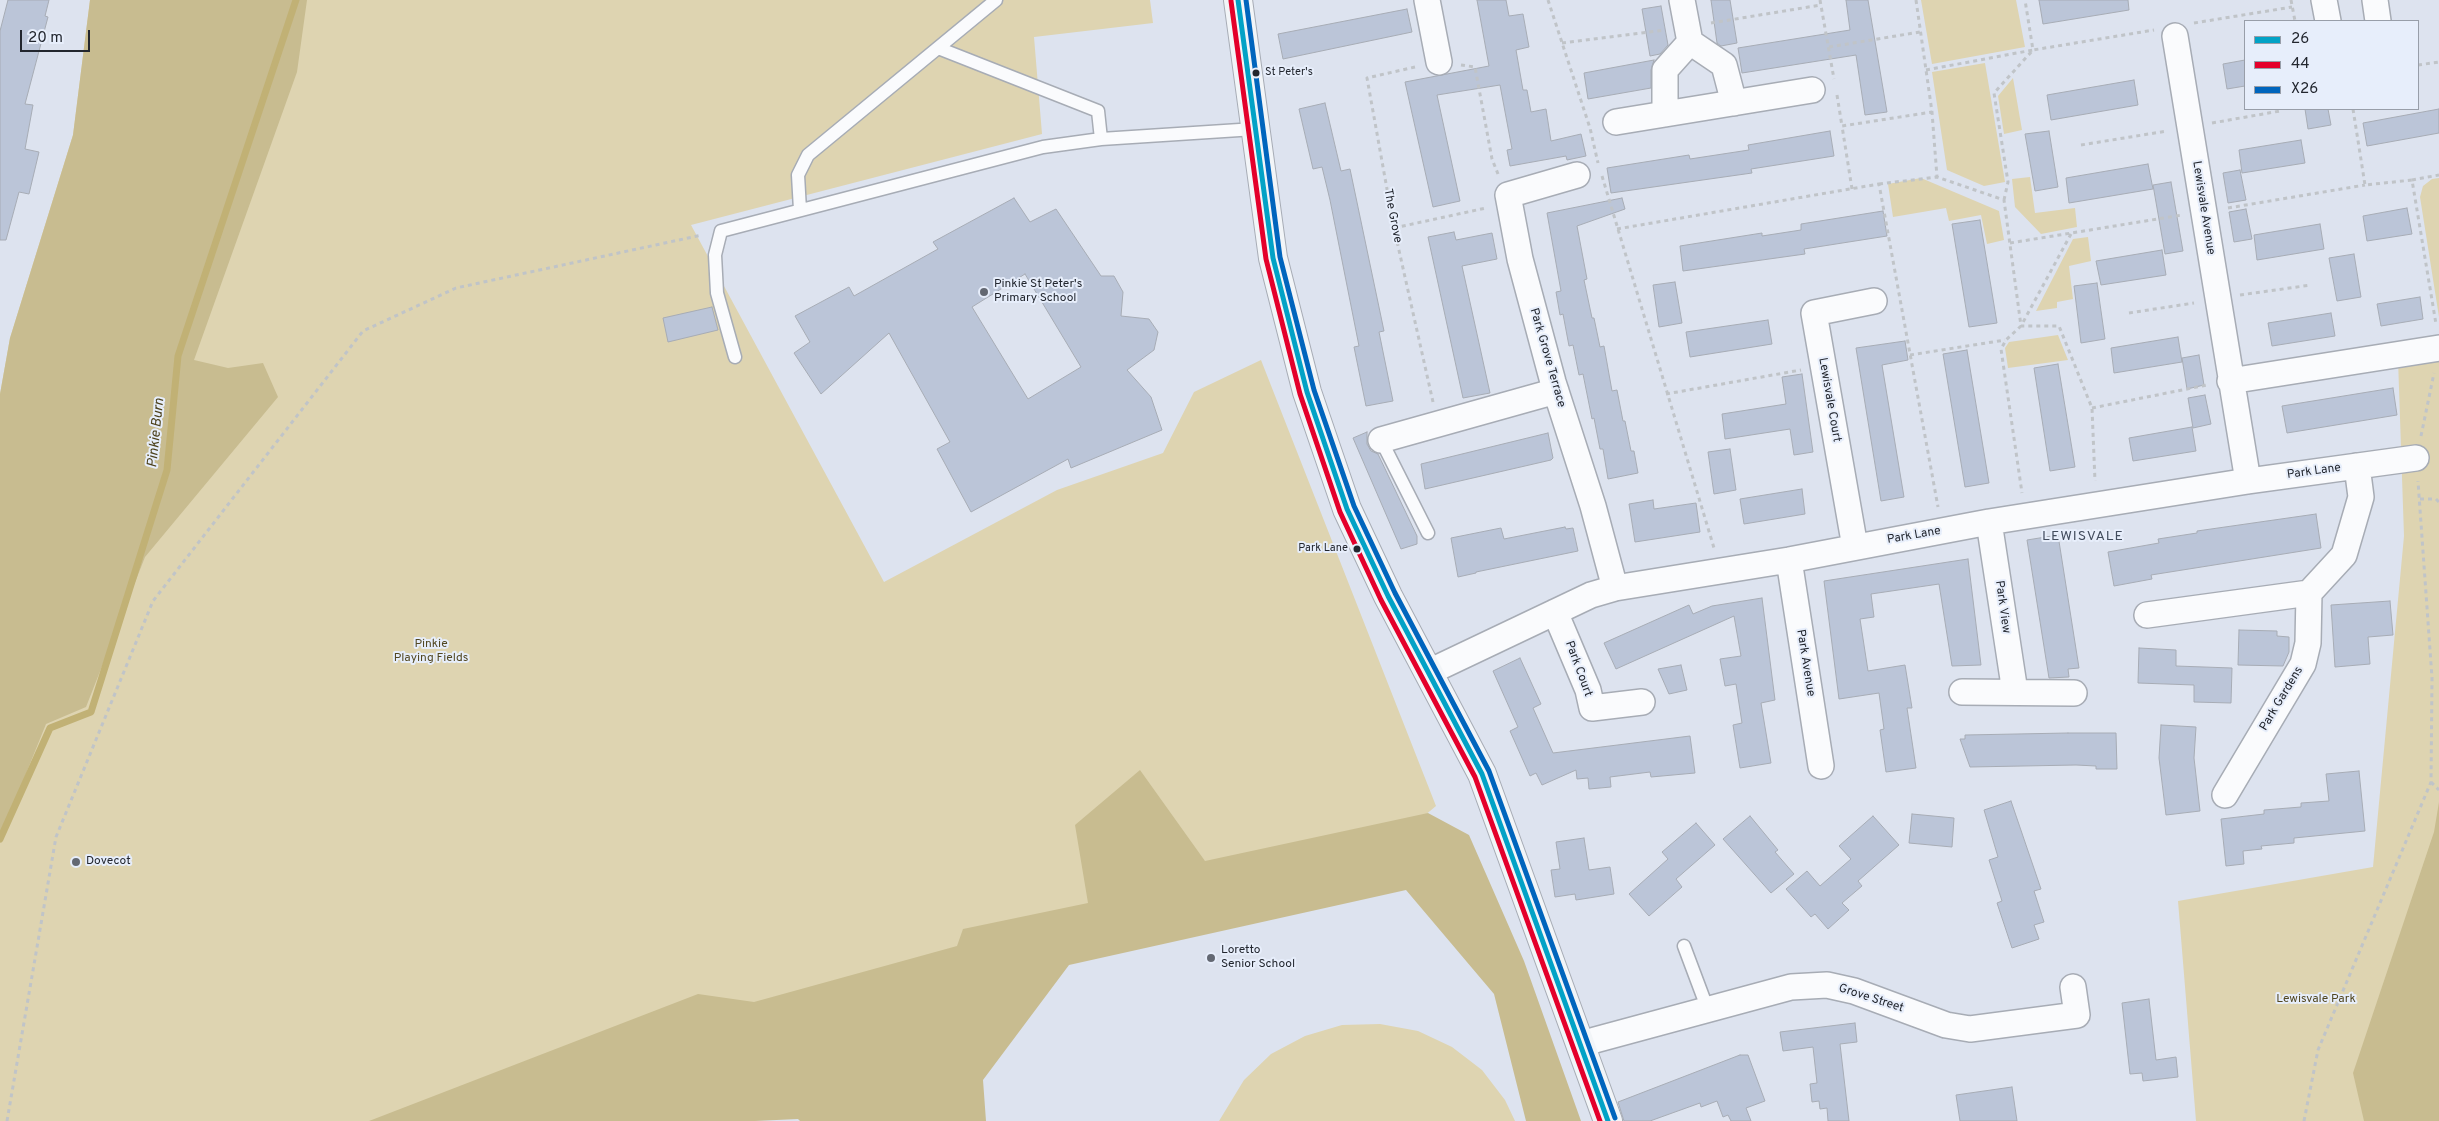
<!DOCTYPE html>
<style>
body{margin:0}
#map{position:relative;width:2439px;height:1121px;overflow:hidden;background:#dde3ef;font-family:Overpass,sans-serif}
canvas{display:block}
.legend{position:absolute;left:2244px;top:20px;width:175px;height:90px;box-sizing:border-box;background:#e7eefb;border:1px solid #989ea9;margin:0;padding:6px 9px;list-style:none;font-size:15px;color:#22262e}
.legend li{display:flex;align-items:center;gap:10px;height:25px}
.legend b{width:25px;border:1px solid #989ea9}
.scale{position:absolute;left:20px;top:30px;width:70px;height:22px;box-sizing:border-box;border:2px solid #22262e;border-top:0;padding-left:6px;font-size:15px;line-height:18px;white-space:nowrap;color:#22262e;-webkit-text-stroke:4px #e7eefb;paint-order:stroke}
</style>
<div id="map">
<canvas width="2439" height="1121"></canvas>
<ul class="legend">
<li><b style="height:6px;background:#02a2c6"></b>26</li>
<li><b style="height:6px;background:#e4002b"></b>44</li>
<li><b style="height:6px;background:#0065bd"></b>X26</li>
</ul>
<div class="scale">20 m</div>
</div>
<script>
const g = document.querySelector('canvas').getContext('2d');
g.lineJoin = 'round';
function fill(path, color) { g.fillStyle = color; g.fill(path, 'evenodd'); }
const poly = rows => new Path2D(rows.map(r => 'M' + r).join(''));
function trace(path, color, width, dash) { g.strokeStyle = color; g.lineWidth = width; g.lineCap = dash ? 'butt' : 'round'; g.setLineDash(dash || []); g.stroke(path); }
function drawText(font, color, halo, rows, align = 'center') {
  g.font = font + ' Overpass,sans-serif'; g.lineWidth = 4; g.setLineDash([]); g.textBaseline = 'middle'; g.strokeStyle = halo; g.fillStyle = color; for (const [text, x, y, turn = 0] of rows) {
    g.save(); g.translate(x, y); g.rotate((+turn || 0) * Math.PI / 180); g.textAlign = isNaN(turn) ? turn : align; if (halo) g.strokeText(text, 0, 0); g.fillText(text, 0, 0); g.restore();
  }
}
fill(poly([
 [90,0,1150,0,1153,23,1034,37,1042,134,691,225,884,582,1057,490,1163,453,1194,392,1261,360,1436,806,1412,826,394,1121,0,1121,0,394,10,338,73,135],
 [1921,0,2016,0,2025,47,1932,64],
 [1985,63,2005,182,1984,186,1947,170,1932,72],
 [2013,78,2022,130,2004,134,1998,96],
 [2030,177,2035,213,2075,208,2077,227,2041,234,2015,207,2012,179],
 [1921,178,1999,211,2004,240,1987,244,1981,215,1949,221,1946,208,1893,217,1888,184],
 [2439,178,2439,317,2420,197,2423,186,2432,179],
 [2088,237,2091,261,2069,266,2073,299,2057,302,2057,308,2036,311,2073,239],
 [2058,335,2068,360,2008,368,2005,348,2009,342],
 [2439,356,2439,999,2429,1121,2196,1121,2178,901,2373,867,2404,536,2398,359],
 [1380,1024,1418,1031,1452,1047,1482,1070,1505,1100,1515,1121,1219,1121,1244,1080,1271,1054,1305,1036,1342,1025]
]), '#ded4b1');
fill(poly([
 [90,0,307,0,297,72,194,360,228,368,263,363,278,397,145,557,86,707,46,724,0,838,0,394,10,338,73,135],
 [1140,770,1205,861,1428,813,1469,835,1524,961,1581,1121,1526,1121,1494,994,1406,890,1069,965,983,1080,986,1121,800,1121,798,1119,755,1121,369,1121,698,994,754,1002,957,946,963,929,1088,903,1075,825],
 [2439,802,2439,1121,2364,1121,2353,1073,2434,832]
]), '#c8bc90');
trace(poly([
 [0,839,50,728,91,712,167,470,178,356,296,0]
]), '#c1b175', 7);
const building = poly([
 [8,0,49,0,45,16,48,17,25,104,33,105,25,149,39,152,29,194,19,192,6,240,0,240,0,31,8,0],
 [1477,0,1506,0,1509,16,1523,14,1529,47,1516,50,1523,90,1527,90,1531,112,1546,109,1551,141,1581,134,1586,156,1567,160,1566,156,1510,166,1507,150,1512,149,1500,85,1437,95,1460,201,1433,207,1405,82,1489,66,1477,0],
 [1711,0,1730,0,1737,43,1721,46,1717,43,1711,0],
 [1846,0,1868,0,1887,112,1865,115,1856,55,1742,73,1738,48,1850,30,1846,0],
 [2039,0,2128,0,2129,10,2043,24,2039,0],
 [1661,6,1668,45,1660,54,1650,56,1642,9,1661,6],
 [1407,9,1412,32,1283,59,1278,34,1407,9],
 [1654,60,1651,70,1651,88,1588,99,1584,73,1654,60],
 [2245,60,2245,86,2227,89,2223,64,2245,60],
 [2134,80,2138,105,2051,120,2047,95,2134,80],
 [1325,103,1341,171,1350,169,1384,331,1379,332,1393,401,1366,406,1354,347,1359,346,1330,200,1322,167,1313,169,1299,109,1325,103],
 [2305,109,2328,109,2331,125,2308,129,2305,109],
 [2439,109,2439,133,2367,146,2363,123,2439,109],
 [1830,131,1834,156,1751,169,1752,173,1611,193,1607,168,1689,155,1690,159,1749,150,1748,145,1830,131],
 [2049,131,2058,187,2035,191,2025,134,2049,131],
 [2301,140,2305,163,2242,173,2239,150,2301,140],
 [2148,164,2153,189,2069,203,2066,178,2148,164],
 [2240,170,2246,200,2228,203,2223,173,2240,170],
 [2171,182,2183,251,2165,254,2153,185,2171,182],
 [1014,198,1030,222,1056,209,1101,276,1114,276,1123,292,1121,316,1149,319,1158,332,1154,350,1127,370,1151,397,1162,430,1071,468,1068,459,971,512,937,449,950,442,889,333,821,394,794,353,810,342,795,316,849,287,854,296,938,249,933,242,1014,198],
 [1025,274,1081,367,1028,399,972,307,1025,274],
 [1622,198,1625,209,1577,226,1587,279,1584,280,1592,318,1594,318,1600,347,1604,346,1612,391,1617,390,1623,421,1625,421,1631,451,1634,451,1638,473,1608,479,1603,449,1600,449,1594,418,1592,419,1583,374,1579,375,1573,345,1569,346,1563,314,1560,315,1556,292,1561,291,1547,213,1622,198],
 [2407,208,2412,234,2367,241,2363,216,2407,208],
 [2246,209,2252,239,2234,242,2229,212,2246,209],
 [1883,211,1887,236,1804,249,1805,254,1683,271,1680,246,1762,233,1762,236,1801,230,1801,224,1883,211],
 [1980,220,1997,323,1969,327,1952,224,1980,220],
 [2320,224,2324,249,2257,260,2254,235,2320,224],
 [1454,232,1456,240,1492,233,1497,259,1462,266,1490,393,1463,398,1428,237,1454,232],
 [2162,250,2166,275,2101,285,2096,261,2162,250],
 [2354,254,2361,297,2337,301,2329,258,2354,254],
 [1675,282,1682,323,1659,327,1653,285,1675,282],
 [2097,283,2105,339,2081,343,2074,286,2097,283],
 [2420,297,2423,319,2381,326,2377,304,2420,297],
 [712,307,718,330,668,342,663,318,712,307],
 [2331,313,2335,336,2272,346,2268,323,2331,313],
 [1768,320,1772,344,1690,357,1686,332,1768,320],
 [2178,337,2182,362,2114,373,2111,348,2178,337],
 [1905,341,1908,360,1882,365,1904,497,1881,501,1856,348,1905,341],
 [1967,350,1989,483,1965,487,1943,354,1967,350],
 [2199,355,2204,385,2187,389,2182,358,2199,355],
 [2058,364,2075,467,2050,471,2034,368,2058,364],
 [1802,374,1813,452,1794,455,1790,429,1725,439,1722,414,1786,404,1782,377,1802,374],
 [2393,388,2397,415,2287,433,2282,406,2393,388],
 [2205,395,2211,424,2193,428,2188,398,2205,395],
 [2192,427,2196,451,2133,461,2129,438,2192,427],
 [1367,432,1367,444,1371,451,1378,454,1417,536,1417,544,1401,549,1353,438,1367,432],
 [1548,433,1553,458,1551,460,1425,489,1421,464,1548,433],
 [1730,449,1736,490,1714,494,1708,452,1730,449],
 [1802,489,1805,514,1744,524,1740,499,1802,489],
 [1653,500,1654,509,1696,503,1700,532,1635,542,1629,504,1653,500],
 [2316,514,2321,548,2151,575,2152,579,2114,586,2108,552,2159,543,2158,539,2197,533,2197,531,2316,514],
 [1565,527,1566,529,1573,528,1578,551,1476,572,1476,573,1458,577,1451,538,1501,528,1504,539,1565,527],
 [2058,535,2079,668,2068,669,2069,677,2049,678,2027,540,2058,535],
 [1968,559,1981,665,1952,666,1939,584,1871,594,1874,617,1860,619,1868,671,1905,665,1912,708,1907,708,1916,768,1886,772,1880,730,1884,729,1879,693,1839,699,1824,581,1968,559],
 [1762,598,1775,700,1761,703,1771,763,1740,768,1733,725,1742,723,1736,684,1725,686,1720,659,1741,656,1734,616,1616,669,1604,643,1689,605,1693,614,1712,606,1762,598],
 [2390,601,2393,635,2368,637,2370,664,2335,667,2331,605,2390,601],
 [2239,630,2277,631,2277,636,2289,637,2289,652,2283,666,2238,665,2239,630],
 [2139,648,2176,650,2176,666,2232,668,2231,703,2194,702,2194,685,2138,683,2139,648],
 [1520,658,1541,704,1533,708,1553,753,1690,736,1695,773,1651,777,1650,772,1610,777,1611,787,1589,789,1588,778,1577,779,1576,770,1542,785,1536,773,1530,776,1510,731,1518,727,1493,671,1520,658],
 [1681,665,1687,690,1669,694,1658,669,1681,665],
 [2161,725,2196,727,2194,758,2200,811,2166,815,2159,758,2161,725],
 [2068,733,2116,733,2117,769,2096,769,2096,766,2076,765,1970,767,1960,739,1965,739,1965,735,2068,733],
 [2359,771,2365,831,2294,838,2294,843,2261,846,2262,849,2243,851,2244,864,2226,866,2221,819,2264,814,2264,810,2301,807,2301,803,2329,801,2326,774,2359,771],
 [2011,801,2041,889,2034,891,2044,922,2034,925,2039,939,2012,948,1997,903,2002,901,1989,860,1998,857,1984,810,2011,801],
 [1912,814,1954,818,1952,847,1909,843,1912,814],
 [1750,816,1778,850,1775,852,1794,874,1771,893,1723,839,1750,816],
 [1873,816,1899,845,1858,881,1862,886,1842,903,1849,910,1828,929,1815,914,1811,917,1786,889,1807,871,1820,886,1851,859,1839,846,1873,816],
 [1696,823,1715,845,1676,879,1682,887,1649,916,1629,894,1668,859,1662,852,1696,823],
 [1584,838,1589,870,1610,867,1614,894,1576,900,1575,894,1555,897,1551,870,1560,869,1556,842,1584,838],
 [2149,999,2156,1060,2176,1057,2178,1077,2143,1081,2142,1073,2130,1074,2122,1003,2149,999],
 [1855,1023,1857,1042,1840,1044,1849,1121,1828,1121,1827,1108,1820,1109,1819,1101,1812,1102,1810,1084,1817,1083,1813,1047,1783,1051,1780,1032,1855,1023],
 [1740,1055,1748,1055,1765,1101,1746,1108,1751,1121,1731,1121,1728,1115,1723,1117,1717,1101,1701,1107,1700,1103,1650,1121,1624,1121,1618,1102,1740,1055],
 [2012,1087,2017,1121,1960,1121,1956,1095,2012,1087]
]);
fill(building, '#bbc5d8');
trace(building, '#a7acb5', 1);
const lane = poly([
 [938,48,1098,111,1101,139],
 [800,210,798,175,808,155,996,0],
 [735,357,717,293,715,255,721,231,1043,147,1101,139,1255,129],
 [1381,440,1428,533],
 [1684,946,1708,1010]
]);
const street = poly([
 [1427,0,1439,62],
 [1682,0,1690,42,1724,65,1734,103],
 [2324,0,2328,21],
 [2375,0,2378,21],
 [2175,36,2248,481],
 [1665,114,1665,70,1690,42],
 [1616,122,1812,90],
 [1577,175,1508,195,1520,259,1553,382,1593,506,1615,588],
 [2230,381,2439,348],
 [1381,440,1556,391],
 [1989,522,2015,692],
 [1855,547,1814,313,1874,301],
 [1789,560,1821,766],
 [1555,612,1588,690,1592,708,1642,702],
 [2147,615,2309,593],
 [1429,672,1591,595,1615,588,1789,560,1989,522,2248,481,2416,458],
 [1962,692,2074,693],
 [2225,795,2303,664,2308,643,2309,593,2344,555,2361,497,2357,466],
 [1581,1046,1595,1040,1791,987,1827,985,1854,991,1946,1025,1970,1029,2077,1015,2073,987]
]);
const secondary = poly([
 [1238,0,1273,258,1307,392,1347,509,1388,596,1482,774,1608,1121]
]);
trace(lane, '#a7acb5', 15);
trace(street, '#a7acb5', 28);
trace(secondary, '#a7acb5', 30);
trace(poly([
 [1548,0,1590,128,1598,163],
 [1820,0,1834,79],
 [1916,0,1932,112,1937,177,2004,200,2021,326,2006,340,2001,349,2022,493],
 [2291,0,2295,21],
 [1711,23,1821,5],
 [2194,23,2292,7],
 [1562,43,1665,30],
 [1829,47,1920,32],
 [1461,65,1475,67,1492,159,1498,174],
 [2418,65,2439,62],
 [1415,67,1367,78,1394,228,1433,402],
 [1926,70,2033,50,2025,0],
 [1837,95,1842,126],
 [2353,109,2365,185,2412,180,2436,324],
 [2212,123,2280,111],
 [2081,145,2167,131],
 [1602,176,1714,548],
 [2412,180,2439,175],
 [1879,184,1937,177],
 [1852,189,1842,126,1932,112],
 [2004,200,2008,182,1994,93,2033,50,2154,30],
 [2228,208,2365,185],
 [1394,228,1486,208],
 [1617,229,1879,184,1938,507],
 [2071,234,2021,326,2059,326,2092,408,2095,481],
 [2010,243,2182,215],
 [2240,295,2311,285],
 [2129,313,2194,303],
 [1910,355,2005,340],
 [1666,394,1801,370],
 [2092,408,2207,385],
 [2421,436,2434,373],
 [2420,499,2436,499,2439,502],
 [2431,782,2439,790],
 [7,1121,56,837,153,601,363,331,456,288,702,235],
 [2304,1121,2318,1050,2431,782,2432,678,2418,481]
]), '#c0c4c8', 3, [4, 4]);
trace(lane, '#fafbfd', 12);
trace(street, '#fafbfd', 25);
trace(secondary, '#f2f5f8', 28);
trace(poly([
 [1238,0,1273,258,1307,392,1347,509,1388,596,1482,774,1608,1121]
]), '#02a2c6', 5);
trace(poly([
 [1231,1,1266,259,1300,394,1340,512,1381,600,1475,777,1600,1121]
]), '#e4002b', 5);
trace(poly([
 [1246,0,1280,257,1314,390,1354,506,1395,593,1489,771,1615,1118]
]), '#0065bd', 5);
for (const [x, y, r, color] of [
 [1256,73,4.5,"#22262e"],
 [984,292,5,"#636872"],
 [1357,549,4.5,"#22262e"],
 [76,862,5,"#636872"],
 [1211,958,5,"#636872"]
]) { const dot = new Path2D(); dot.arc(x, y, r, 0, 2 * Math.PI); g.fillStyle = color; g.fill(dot); trace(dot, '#e7eefb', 2); }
drawText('11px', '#22262e', '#e7eefb', [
 ["St Peter's",1265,73],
 ["Park Lane",1348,549,"right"]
], 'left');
drawText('12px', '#22262e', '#e7eefb', [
 ["Lewisvale Avenue",2203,208,81],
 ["The Grove",1392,216,79],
 ["Park Grove Terrace",1547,358,74],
 ["Lewisvale Court",1829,400,80],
 ["Park Lane",2314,472,-8],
 ["Park Lane",1914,536,-10],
 ["Park View",2002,607,82],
 ["Park Avenue",1805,663,81],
 ["Park Court",1578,669,70],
 ["Park Gardens",2282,699,-59],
 ["Grove Street",1871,999,18]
]);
drawText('12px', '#22262e', '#e7eefb', [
 ["Pinkie St Peter's",994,285],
 ["Primary School",994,299],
 ["Dovecot",86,862],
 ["Loretto",1221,951],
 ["Senior School",1221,965]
], 'left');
drawText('12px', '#524721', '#e7eefb', [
 ["Pinkie",431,645],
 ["Playing Fields",431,659],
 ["Lewisvale Park",2316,1000]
]);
drawText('italic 14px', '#4c411b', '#e7eefb', [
 ["Pinkie Burn",157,433,-84]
]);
g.letterSpacing = '1px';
drawText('14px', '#424c5d', '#e7eefb', [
 ["LEWISVALE",2083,537]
]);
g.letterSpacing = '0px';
</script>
